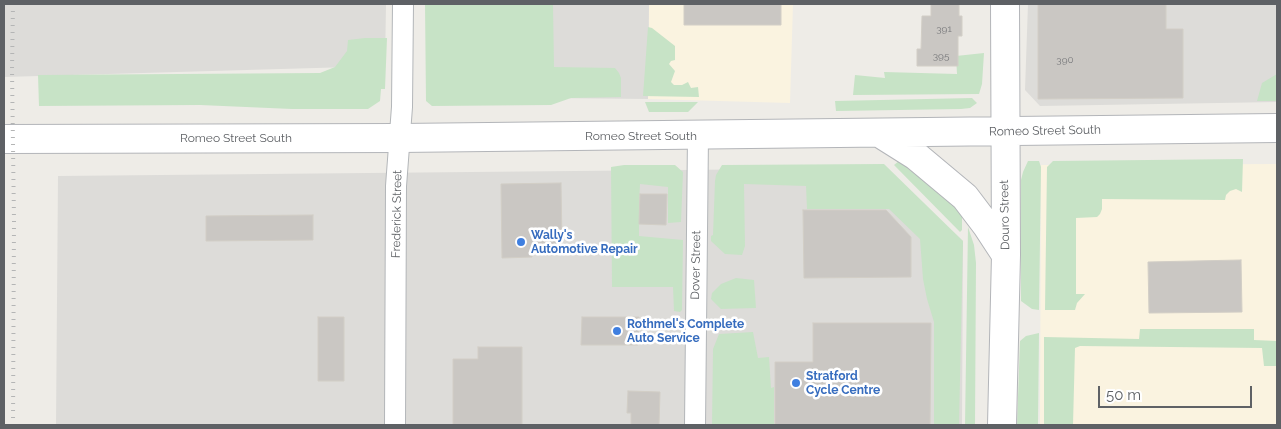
<!DOCTYPE html>
<style>
body{margin:0}
#map{position:relative;width:1281px;height:429px;overflow:hidden;background:#eeece7;font-family:Raleway,sans-serif}
canvas{display:block}
.frame{position:absolute;inset:0;border:5px solid #5e6165;pointer-events:none}
.scale{position:absolute;left:1098px;top:386px;width:154px;height:22px;box-sizing:border-box;border:2px solid #5e6165;border-top:0;padding-left:6px;font-size:15px;line-height:18px;white-space:nowrap;color:#5e6165;-webkit-text-stroke:4px #fff;paint-order:stroke}
</style>
<div id="map">
<canvas width="1281" height="429"></canvas>
<div class="frame"></div>
<div class="scale">50 m</div>
</div>
<script>
const g = document.querySelector('canvas').getContext('2d');
g.lineJoin = 'round';
function fill(path, color) { g.fillStyle = color; g.fill(path, 'evenodd'); }
const poly = rows => new Path2D(rows.map(r => 'M' + r).join(''));
function trace(path, color, width, dash) { g.strokeStyle = color; g.lineWidth = width; g.lineCap = dash ? 'butt' : 'round'; g.setLineDash(dash || []); g.stroke(path); }
function drawText(font, color, halo, rows, align = 'center') {
  g.font = font + ' Raleway,sans-serif'; g.lineWidth = 5; g.setLineDash([]); g.textBaseline = 'middle'; g.strokeStyle = halo; g.fillStyle = color; for (const [text, x, y, turn = 0] of rows) {
    g.save(); g.translate(x, y); g.rotate((+turn || 0) * Math.PI / 180); g.textAlign = isNaN(turn) ? turn : align; if (halo) g.strokeText(text, 0, 0); g.fillText(text, 0, 0); g.restore();
  }
}
fill(poly([
 [649,4,793,4,790,103,648,99],
 [1277,164,1277,425,1040,425,1041,165]
]), '#faf3e0');
fill(poly([
 [4,4,386,4,385,66,4,77],
 [550,4,649,4,648,99,551,98],
 [1028,4,1277,4,1277,102,1040,106,1025,90],
 [885,168,963,241,962,425,56,425,58,176]
]), '#dddcd9');
fill(poly([
 [425,4,553,4,554,67,615,68,619,73,621,78,621,97,571,98,551,105,432,106,426,101],
 [648,27,652,28,675,46,675,60,671,61,669,64,675,71,671,82,674,85,682,85,688,82,691,88,698,87,699,97,643,96],
 [365,38,387,38,385,89,381,89,380,101,368,109,292,109,200,105,39,106,38,75,320,73,335,67,347,51,348,40],
 [984,53,982,84,979,94,853,95,855,75,885,78,884,72,957,74,956,56],
 [1277,74,1277,101,1257,101,1262,83],
 [972,98,977,103,970,108,961,109,836,111,835,101],
 [645,102,698,102,688,112,649,112],
 [1243,159,1242,192,1236,189,1230,191,1226,195,1225,200,1102,199,1102,209,1100,214,1097,217,1076,218,1076,294,1085,294,1077,303,1075,310,1045,310,1047,167,1053,161],
 [899,161,917,169,945,191,962,215,962,230,960,232,894,165],
 [1028,161,1039,161,1041,167,1039,310,1032,309,1021,301,1021,180,1023,172],
 [884,164,963,241,959,425,934,424,934,322,927,299,923,279,920,239,889,209,807,209,806,186,744,184,745,246,742,255,725,254,711,241,711,236,713,235,715,181,716,175,722,165],
 [624,165,675,165,683,172,681,222,668,223,668,187,640,184,639,204,639,236,683,240,682,310,680,312,674,311,673,287,612,287,611,167],
 [968,227,974,245,976,263,975,425,965,425],
 [736,278,754,280,756,308,721,309,711,299,712,293,721,284],
 [1140,329,1254,329,1254,340,1277,341,1277,366,1264,366,1262,348,1080,346,1075,348,1073,425,1044,425,1044,337,1139,339],
 [753,332,758,358,769,357,771,388,774,387,774,425,712,425,713,349,719,334],
 [1039,333,1038,425,1017,425,1020,341,1026,336]
]), '#c7e3c6');
const building = poly([
 [684,4,781,4,781,25,684,25,684,4],
 [931,4,959,4,959,16,962,16,962,36,958,36,958,66,917,66,917,49,921,49,922,16,931,16,931,4],
 [1038,4,1166,4,1166,29,1183,29,1183,98,1038,99,1038,4],
 [561,183,562,245,532,245,532,257,502,258,501,184,561,183],
 [640,194,667,194,666,225,639,224,640,194],
 [803,210,886,210,911,237,911,277,804,278,803,210],
 [313,215,313,240,206,241,206,216,313,215],
 [1241,260,1242,312,1149,313,1148,262,1241,260],
 [318,317,344,317,344,381,318,381,318,317],
 [582,317,639,317,638,345,581,345,582,317],
 [813,323,931,323,930,425,775,425,775,362,813,362,813,323],
 [478,347,522,347,522,425,453,425,453,359,478,359,478,347],
 [628,391,660,392,659,425,631,425,631,413,627,413,628,391]
]);
fill(building, '#cac7c3');
trace(building, '#d2cec6', 1);
const street = poly([
 [395,425,396,186,402,107,403,4],
 [695,425,698,135]
]);
const secondary = poly([
 [881,134,916,156,965,197,987,226,1006,255],
 [4,139,400,138,1277,128],
 [1002,425,1006,255,1005,4]
]);
trace(street, '#b3b6b9', 22);
trace(secondary, '#b3b5b9', 30);
trace(street, '#fff', 20);
trace(secondary, '#fff', 28);
trace(poly([
 [13,4,12,70,14,221,13,425]
]), '#b4b5b5', 4, [1, 6]);
for (const [x, y, r, color] of [
 [521,242,5,"#3f7fe0"],
 [617,331,5,"#3f7fe0"],
 [796,383,5,"#3f7fe0"]
]) { const dot = new Path2D(); dot.arc(x, y, r, 0, 2 * Math.PI); g.fillStyle = color; g.fill(dot); trace(dot, '#fff', 2); }
drawText('10px', '#797a7c', null, [
 ["391",944,29],
 ["395",941,56],
 ["390",1065,60]
]);
drawText('12px', '#5e6165', '#fff', [
 ["Romeo Street South",1045,131,-1],
 ["Romeo Street South",641,136],
 ["Romeo Street South",236,138],
 ["Frederick Street",397,214,-89],
 ["Douro Street",1005,215,-91],
 ["Dover Street",696,265,-89]
]);
drawText('bold 12px', '#366cbe', '#fff', [
 ["Wally's",531,235],
 ["Automotive Repair",531,249],
 ["Rothmel's Complete",627,324],
 ["Auto Service",627,338],
 ["Stratford",806,376],
 ["Cycle Centre",806,390]
], 'left');
</script>
